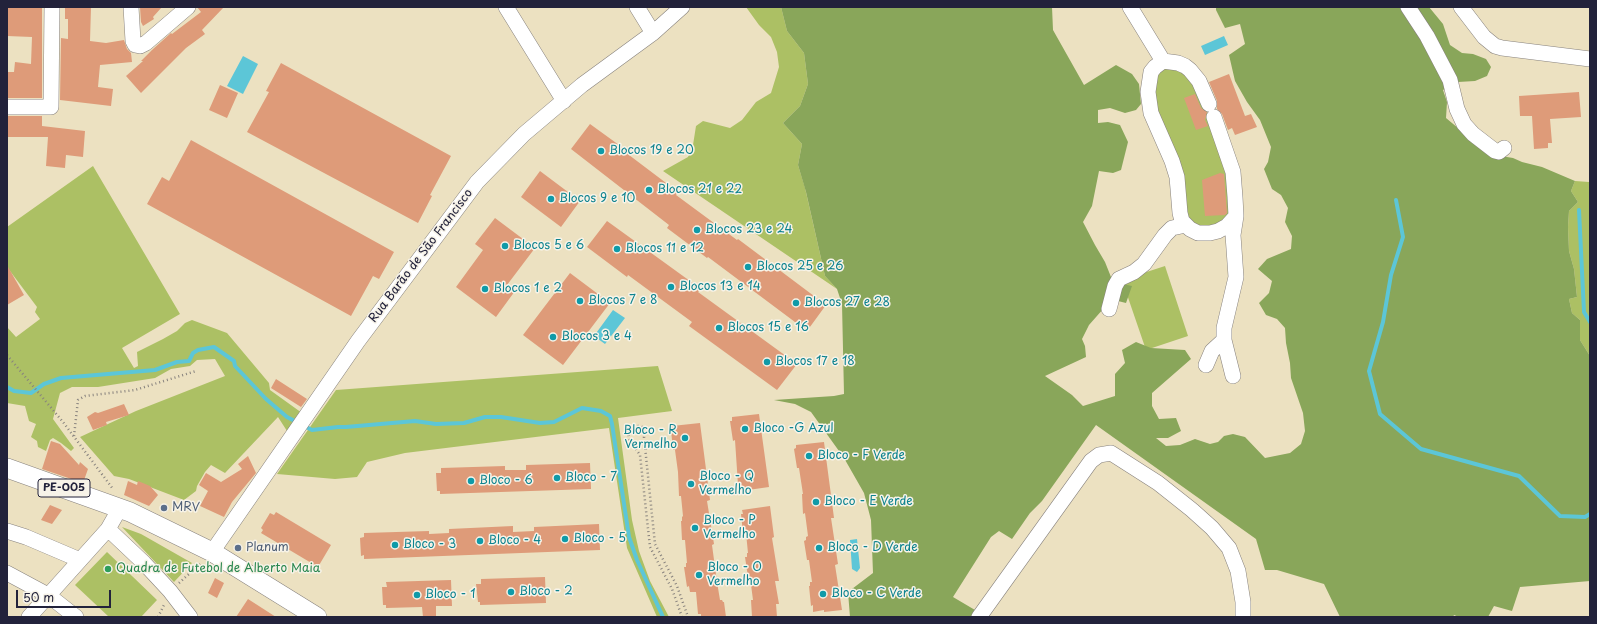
<!DOCTYPE html>
<meta charset="utf-8">
<style>
body{margin:0}
#map{position:relative;width:1597px;height:624px;overflow:hidden;background:#ece1c1;font-family:"Playpen Sans",sans-serif}
canvas{display:block}
.frame{position:absolute;inset:0;border:8px solid #22223b;pointer-events:none}
.scale{position:absolute;left:16px;top:590px;width:95px;height:18px;box-sizing:border-box;border:2px solid #22223b;border-top:0;padding-left:5px;font-size:12px;line-height:14px;white-space:nowrap;color:#22223b;-webkit-text-stroke:3px #f7f3e8;paint-order:stroke}
</style>
<div id="map">
<canvas width="1597" height="624"></canvas>
<div class="frame"></div>
<div class="scale">50 m</div>
</div>
<script>
const g = document.querySelector('canvas').getContext('2d');
g.lineJoin = 'round';
function fill(path, color) { g.fillStyle = color; g.fill(path, 'evenodd'); }
const poly = rows => new Path2D(rows.map(r => 'M' + r).join(''));
function trace(path, color, width, dash) { g.strokeStyle = color; g.lineWidth = width; g.lineCap = dash ? 'butt' : 'round'; g.setLineDash(dash || []); g.stroke(path); }
function drawText(font, color, halo, rows, align = 'center') {
  g.font = font + ' "Playpen Sans",sans-serif'; g.lineWidth = 3; g.setLineDash([]); g.textBaseline = 'middle'; g.strokeStyle = halo; g.fillStyle = color; for (const [text, x, y, turn = 0] of rows) {
    g.save(); g.translate(x, y); g.rotate((+turn || 0) * Math.PI / 180); g.textAlign = isNaN(turn) ? turn : align; if (halo) g.strokeText(text, 0, 0); g.fillText(text, 0, 0); g.restore();
  }
}
fill(poly([
 [746,7,781,7,787,31,804,53,808,84,800,106,783,123,802,144,798,165,805,188,825,276,837,289,663,171,688,157,693,145,696,126,703,121,730,128,742,120,756,102,771,93,779,67,777,52,771,37,759,25],
 [1179,66,1200,92,1226,166,1230,215,1216,229,1190,226,1161,129,1154,87,1160,71,1164,68],
 [93,166,180,314,122,348,134,368,138,366,137,352,163,339,177,331,185,323,192,320,227,333,269,383,270,390,302,413,287,431,278,417,225,473,211,465,205,472,197,486,196,491,184,500,129,479,114,476,80,437,136,411,225,376,215,359,197,360,190,366,171,369,155,378,98,387,72,387,60,393,53,419,74,448,71,451,61,443,53,438,50,440,46,451,38,447,37,441,31,437,36,424,29,421,25,406,7,403,7,327,16,337,40,319,35,312,37,307,7,267,7,227],
 [1575,181,1589,182,1590,184,1590,356,1580,340,1580,320,1572,313,1569,299,1577,297,1574,269,1569,251,1568,227,1569,211,1578,202,1571,191],
 [1165,266,1188,336,1146,350,1122,280],
 [658,366,672,411,618,418,632,520,639,551,650,581,669,617,657,617,627,548,609,428,405,453,367,462,357,477,335,479,277,474,336,390],
 [122,527,141,534,192,563,174,582],
 [107,552,157,600,141,617,109,617,75,585]
]), '#acc064');
fill(poly([
 [781,7,1052,7,1053,30,1084,85,1116,65,1132,74,1139,84,1141,104,1136,110,1125,113,1110,108,1098,110,1098,123,1108,122,1120,125,1128,142,1121,170,1113,173,1099,171,1092,206,1083,222,1095,245,1105,262,1113,282,1132,286,1126,303,1118,301,1104,308,1089,325,1082,339,1085,346,1086,357,1045,376,1072,395,1083,406,1115,396,1115,374,1125,363,1122,350,1136,342,1151,348,1185,350,1191,359,1152,393,1152,406,1159,419,1176,418,1181,431,1168,438,1156,438,1166,446,1180,445,1195,439,1210,444,1218,442,1224,436,1233,434,1245,437,1265,458,1290,453,1301,444,1305,431,1303,413,1291,378,1290,363,1286,343,1285,328,1277,319,1266,315,1259,303,1269,293,1272,281,1258,269,1267,259,1291,249,1292,236,1285,222,1288,208,1281,195,1272,189,1264,169,1268,162,1271,147,1260,120,1247,102,1235,81,1229,55,1245,44,1240,24,1225,28,1216,10,1216,7,1429,7,1443,24,1450,45,1462,53,1473,54,1486,59,1491,67,1487,76,1475,81,1458,82,1443,90,1447,102,1446,118,1489,154,1513,158,1522,162,1542,167,1575,181,1571,191,1578,202,1569,211,1568,227,1569,251,1574,269,1577,297,1569,299,1572,313,1580,320,1580,340,1590,356,1590,581,1520,587,1512,611,1494,606,1488,617,1459,617,1454,615,1453,617,1340,617,1324,584,1277,570,1265,570,1256,539,1096,425,1042,501,1030,513,1012,539,999,531,991,537,953,597,975,610,971,617,850,617,848,592,873,573,871,520,864,493,844,458,811,412,795,404,774,400,834,396,844,394,842,304,837,289,825,276,806,192,798,165,802,144,783,123,800,106,808,84,804,53,787,31]
]), '#89a65a');
fill(poly([
 [1224,36,1228,45,1205,55,1201,46],
 [243,56,258,64,243,94,227,86],
 [613,310,625,318,605,344,594,336],
 [857,539,860,568,857,572,852,569,850,540]
]), '#5cc6d7');
trace(poly([
 [1396,200,1403,237,1391,275,1383,322,1369,371,1380,414,1421,449,1519,476,1560,516,1585,517,1590,514],
 [1579,210,1584,312,1590,322],
 [7,387,14,391,31,393,44,384,61,378,155,370,177,362,189,361,193,353,198,350,214,347,234,361,235,366,266,399,287,417,312,430,338,427,346,427,415,421,436,424,464,423,485,417,501,417,540,423,554,422,582,408,601,411,610,416,612,424,629,537,637,560,663,617]
]), '#5cc6d7', 4);
fill(poly([
 [7,7,42,7,42,98,7,98,7,72,14,72,15,62,31,64,32,37,7,36],
 [65,7,91,7,90,41,106,43,124,40,127,49,131,53,132,62,100,65,98,87,113,89,111,106,60,100,61,38,68,39,68,19,65,19],
 [140,7,162,7,153,17,154,19,143,26,141,22],
 [197,7,224,7,202,30,205,34,186,48,141,93,126,76,143,61,141,61,152,50,171,33,172,34,201,12],
 [281,63,451,156,430,195,432,196,418,223,247,132,269,92,266,91],
 [1229,74,1245,116,1251,114,1257,127,1235,135,1232,128,1228,130,1222,114,1217,109,1217,101,1209,82],
 [220,85,238,93,227,118,209,110],
 [1579,92,1581,117,1550,119,1552,143,1548,143,1548,148,1534,149,1532,116,1520,116,1519,96],
 [1195,94,1201,108,1207,112,1205,120,1208,126,1196,130,1184,98],
 [7,116,42,116,42,126,85,131,83,157,66,155,65,168,46,166,48,137,7,137],
 [590,124,630,153,629,155,678,192,676,195,737,240,738,239,826,305,807,331,708,257,707,258,667,228,669,225,571,149],
 [191,140,394,252,379,279,373,276,351,316,147,204,162,177,169,181],
 [540,171,580,201,561,227,521,197],
 [1220,173,1224,174,1227,213,1225,215,1205,216,1202,180],
 [495,218,535,248,507,285,515,291,496,317,456,287,483,250,475,244],
 [607,221,701,289,698,292,797,364,777,390,689,326,692,322,628,275,627,277,587,247],
 [7,265,24,295,7,305],
 [570,273,610,303,563,365,523,335],
 [276,379,307,399,301,407,271,388],
 [124,404,129,415,106,422,107,425,93,430,87,417,95,412,98,413],
 [759,414,769,487,741,491,740,484,738,485,735,440,733,441,730,421,732,421,732,417],
 [700,423,710,500,707,501,714,544,712,545,717,582,720,600,722,600,723,602,724,602,726,617,701,617,701,614,698,614,696,592,690,592,689,586,687,587,684,567,686,567,686,563,687,563,685,540,682,540,681,521,682,521,682,517,683,516,681,496,679,496,678,472,675,450,673,450,671,430,673,430,672,426],
 [51,441,60,444,79,465,80,462,88,469,83,483,42,469],
 [824,442,834,518,831,518,838,564,835,565,842,610,824,612,824,610,813,612,813,605,811,606,809,586,810,586,810,582,812,582,809,560,807,560,804,541,806,540,806,537,808,536,805,513,803,514,802,494,803,494,799,468,797,468,794,449,796,448,796,445],
 [248,456,256,473,232,502,224,517,200,506,208,491,199,485,206,473,221,482,242,469,238,464],
 [590,463,591,489,440,494,440,491,437,491,436,473,441,473,441,468,505,466,505,470,526,470,526,465],
 [128,481,137,485,138,481,150,486,158,495,149,506,124,495],
 [50,505,62,510,52,524,41,520],
 [770,506,774,537,772,538,779,581,775,581,779,604,776,604,777,617,752,617,751,600,753,600,750,577,748,577,745,557,747,557,747,553,748,553,746,533,743,533,741,514,743,514,742,510],
 [276,512,331,545,318,567,261,533,263,530,261,528,270,513,274,515],
 [599,524,600,550,364,559,364,555,361,556,360,538,364,537,364,533,429,531,429,534,449,533,449,529,513,526,513,532,534,531,534,527],
 [545,577,546,603,480,605,480,602,478,602,476,584,481,584,481,579],
 [215,578,224,583,217,598,208,593],
 [451,580,452,606,436,606,436,617,423,617,422,607,386,608,386,605,383,605,382,587,387,587,386,582],
 [248,599,276,617,236,617]
]), '#de9b79');
const minor = poly([
 [131,7,133,41,135,45,140,46,146,43,188,7],
 [506,7,564,101],
 [637,7,653,33],
 [1130,7,1163,61],
 [1408,7,1427,36,1450,80,1457,109,1464,124,1473,134,1495,151,1499,152,1504,148],
 [1461,7,1484,37,1495,46,1502,48,1590,59],
 [1209,104,1199,81,1190,70,1185,66,1178,63,1163,61,1155,67,1151,72,1148,92,1151,113,1172,161,1177,177,1180,213,1182,221,1190,229,1198,233,1210,233,1218,231,1227,226,1236,216],
 [7,107,51,107,52,7],
 [1214,117,1233,172,1235,197,1236,216,1233,235,1236,277,1224,328,1224,340,1233,376],
 [1109,309,1115,286,1119,279,1134,272,1144,264,1165,235,1172,228,1186,225],
 [1206,365,1212,351,1224,340],
 [108,529,144,563,170,591,190,617],
 [7,531,26,537,80,560],
 [212,552,358,341,477,182,524,134,582,85,653,33,682,7],
 [7,573,48,595,76,617],
 [29,617,108,529,120,508],
 [979,617,1091,461,1099,455,1111,453,1158,483,1192,510,1212,528,1229,548,1238,571,1243,602,1243,617]
]);
const major = poly([
 [7,468,130,512,212,552,317,617]
]);
trace(minor, '#87827e', 16);
trace(major, '#87827e', 20);
trace(poly([
 [7,355,63,422,113,489],
 [74,436,78,400,85,396,135,390,196,371],
 [179,583,200,564],
 [158,617,164,605],
 [682,617,672,589,650,547,640,455,629,439,628,433,631,428,636,426,640,426,644,428,645,433,644,437,655,544,677,586,688,617]
]), '#87827e', 2.5, [1, 3]);
trace(minor, '#fff', 15);
trace(major, '#fff', 19);
for (const [x, y, r, color] of [
 [601,151,4,"#0f9aa8"],
 [649,190,4,"#0f9aa8"],
 [551,199,4,"#0f9aa8"],
 [697,230,4,"#0f9aa8"],
 [505,246,4,"#0f9aa8"],
 [617,249,4,"#0f9aa8"],
 [748,267,4,"#0f9aa8"],
 [671,287,4,"#0f9aa8"],
 [485,289,4,"#0f9aa8"],
 [580,301,4,"#0f9aa8"],
 [796,303,4,"#0f9aa8"],
 [719,328,4,"#0f9aa8"],
 [553,337,4,"#0f9aa8"],
 [767,362,4,"#0f9aa8"],
 [745,429,4,"#0f9aa8"],
 [685,438,4,"#0f9aa8"],
 [809,456,4,"#0f9aa8"],
 [557,478,4,"#0f9aa8"],
 [471,481,4,"#0f9aa8"],
 [691,484,4,"#0f9aa8"],
 [816,502,4,"#0f9aa8"],
 [164,508,4,"#5c6f8a"],
 [695,528,4,"#0f9aa8"],
 [565,539,4,"#0f9aa8"],
 [480,541,4,"#0f9aa8"],
 [395,545,4,"#0f9aa8"],
 [238,548,4,"#5c6f8a"],
 [819,548,4,"#0f9aa8"],
 [108,569,4,"#2e9e5b"],
 [699,575,4,"#0f9aa8"],
 [511,592,4,"#0f9aa8"],
 [823,594,4,"#0f9aa8"],
 [417,595,4,"#0f9aa8"]
]) { const dot = new Path2D(); dot.arc(x, y, r, 0, 2 * Math.PI); g.fillStyle = color; g.fill(dot); trace(dot, '#f7f3e8', 1.5); }
for (const [x, y, w] of [
 [64,488,52]
]) { const box = new Path2D(); box.roundRect(x - w / 2, y - 9, w, 18, 3); g.fillStyle = '#f7f3e8'; g.fill(box); trace(box, '#22223b', 1); }
drawText('bold 11px', '#22223b', null, [
 ["PE-005",64,488]
]);
drawText('12px', '#0d838f', '#f7f3e8', [
 ["Blocos 19 e 20",609,151],
 ["Blocos 21 e 22",657,190],
 ["Blocos 9 e 10",559,199],
 ["Blocos 23 e 24",705,230],
 ["Blocos 5 e 6",513,246],
 ["Blocos 11 e 12",625,249],
 ["Blocos 25 e 26",756,267],
 ["Blocos 13 e 14",679,287],
 ["Blocos 1 e 2",493,289],
 ["Blocos 7 e 8",588,301],
 ["Blocos 27 e 28",804,303],
 ["Blocos 15 e 16",727,328],
 ["Blocos 3 e 4",561,337],
 ["Blocos 17 e 18",775,362],
 ["Bloco -G Azul",753,429],
 ["Bloco - R",677,431,"right"],
 ["Vermelho",677,445,"right"],
 ["Bloco - F Verde",817,456],
 ["Bloco - Q",699,477],
 ["Vermelho",699,491],
 ["Bloco - 7",565,478],
 ["Bloco - 6",479,481],
 ["Bloco - E Verde",824,502],
 ["Bloco - P",703,521],
 ["Vermelho",703,535],
 ["Bloco - 5",573,539],
 ["Bloco - 4",488,541],
 ["Bloco - 3",403,545],
 ["Bloco - D Verde",827,548],
 ["Bloco - O",707,568],
 ["Vermelho",707,582],
 ["Bloco - 2",519,592],
 ["Bloco - C Verde",831,594],
 ["Bloco - 1",425,595]
], 'left');
drawText('12px', '#22223b', '#f7f3e8', [
 ["Rua Barão de São Francisco",421,256,-53]
]);
drawText('12px', '#4e5e75', '#f7f3e8', [
 ["MRV",172,508],
 ["Planum",246,548]
], 'left');
drawText('12px', '#27864d', '#f7f3e8', [
 ["Quadra de Futebol de Alberto Maia",116,569]
], 'left');
</script>
